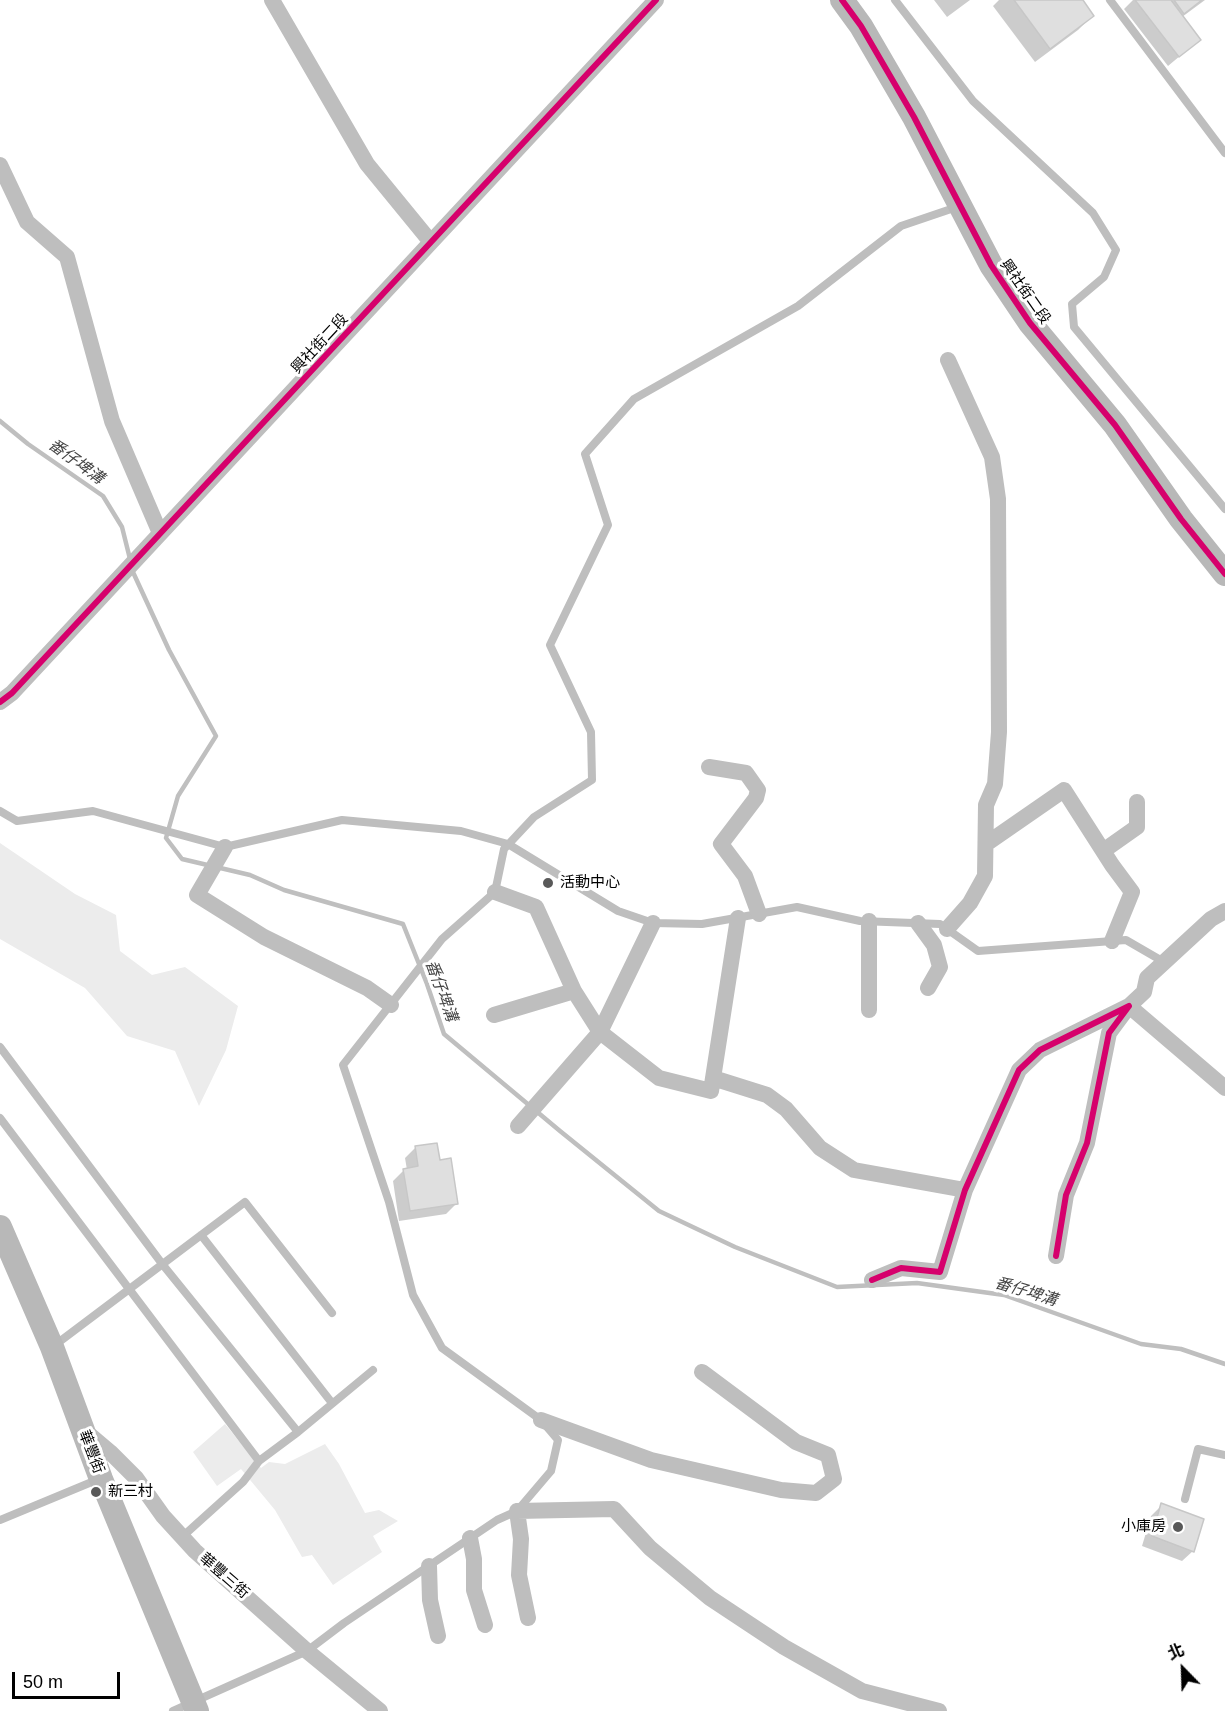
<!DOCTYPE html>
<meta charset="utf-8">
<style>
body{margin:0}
#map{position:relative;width:1225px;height:1711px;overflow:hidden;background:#fff;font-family:Arial,"Noto Sans TC",sans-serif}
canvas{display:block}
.north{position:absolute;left:1153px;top:1639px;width:60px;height:60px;-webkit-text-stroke:4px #fff;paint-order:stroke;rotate:337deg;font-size:16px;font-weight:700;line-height:24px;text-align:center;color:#000}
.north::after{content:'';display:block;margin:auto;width:21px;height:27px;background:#000;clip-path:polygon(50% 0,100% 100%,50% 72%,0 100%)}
.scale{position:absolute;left:12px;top:1672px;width:108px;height:27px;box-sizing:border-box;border:3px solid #000;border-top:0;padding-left:8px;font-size:18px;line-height:21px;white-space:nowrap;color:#000;-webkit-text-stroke:4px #fff;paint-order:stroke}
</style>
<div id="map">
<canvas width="1225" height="1711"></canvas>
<div class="north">北</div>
<div class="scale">50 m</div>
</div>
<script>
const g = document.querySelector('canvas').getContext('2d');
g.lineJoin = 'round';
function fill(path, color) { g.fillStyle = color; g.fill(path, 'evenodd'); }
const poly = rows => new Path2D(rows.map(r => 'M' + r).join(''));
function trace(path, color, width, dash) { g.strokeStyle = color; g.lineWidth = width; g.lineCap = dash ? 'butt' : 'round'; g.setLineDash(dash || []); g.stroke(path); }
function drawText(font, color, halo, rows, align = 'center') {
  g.font = font + ' Arial,"Noto Sans TC",sans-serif'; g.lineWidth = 6; g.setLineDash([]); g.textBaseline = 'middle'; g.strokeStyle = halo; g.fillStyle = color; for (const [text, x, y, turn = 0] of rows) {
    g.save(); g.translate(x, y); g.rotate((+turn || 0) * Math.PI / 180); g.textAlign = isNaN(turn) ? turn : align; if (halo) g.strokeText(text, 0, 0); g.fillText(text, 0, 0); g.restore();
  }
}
fill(poly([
 [0,843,75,894,116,915,120,951,152,975,185,967,238,1006,226,1050,199,1106,175,1051,127,1036,85,988,0,939],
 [225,1424,261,1468,269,1462,285,1464,325,1444,339,1464,365,1513,379,1510,398,1521,373,1536,382,1552,333,1585,312,1555,302,1557,275,1510,241,1469,217,1486,193,1452]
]), '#ececec');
fill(poly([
 [934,0,970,0,947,17],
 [999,0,1081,0,1093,15,1078,30,1035,62,993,6],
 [1133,0,1205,0,1182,17,1199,40,1168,66,1124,9],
 [416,1147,438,1161,457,1203,446,1214,399,1221,393,1181,404,1170,407,1170,405,1158],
 [1162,1505,1193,1551,1182,1561,1142,1546,1151,1516]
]), '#0003');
trace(poly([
 [0,421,28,444,103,496,122,527,130,559],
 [132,570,169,650,216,736,178,796,166,838,182,859,250,875,284,890,403,924,427,984,444,1034,560,1131,659,1211,735,1247,837,1287,917,1283,1004,1295,1141,1344,1181,1349,1225,1364]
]), '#bfbfbf', 4.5);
const building = poly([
 [1014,0,1083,0,1094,16,1050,49,1014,0],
 [1135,0,1171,0,1201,40,1179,57,1135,0],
 [1174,0,1202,0,1184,14,1174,0],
 [437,1143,440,1160,451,1158,458,1204,410,1211,403,1169,418,1166,415,1146,437,1143],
 [1161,1503,1204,1519,1194,1552,1152,1536,1161,1503]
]);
fill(building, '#dfdfdf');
trace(building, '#c7c7c7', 1.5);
trace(poly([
 [895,0,973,101,1093,213,1116,250,1104,277,1072,304,1074,327,1225,509],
 [1110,0,1225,153],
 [0,811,17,821,93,811,225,847,342,820,461,831,508,844,618,911,653,923,702,924,797,907,860,921,940,924,978,951,1126,940,1164,962],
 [0,1047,163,1265,298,1432],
 [0,1118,259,1461],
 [201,1235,332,1403],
 [55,1345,245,1202,332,1313],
 [1185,1499,1198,1449,1225,1455],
 [0,1520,99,1479],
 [182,1537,243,1482,259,1461,298,1432,373,1370],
 [173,1711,307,1651,344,1623,497,1520,517,1511,551,1471,558,1440,541,1420,442,1348,413,1295,389,1202,343,1065,442,939,495,892,504,849,534,817,592,780,591,732,550,645,608,525,585,454,634,399,798,306,901,226,957,207]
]), '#bebebe', 8);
trace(poly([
 [272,0,367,164,430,241],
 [0,165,27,222,67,257,112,421,160,533],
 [0,702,12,693,656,0],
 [709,767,746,773,758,790,756,798,721,844,745,876,759,914],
 [986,844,1064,790,1112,865,1132,892,1112,941],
 [225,847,197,895,264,937,367,988,391,1005],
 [1103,851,1137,827,1137,802],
 [495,892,536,907,574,991,600,1032,659,1078,711,1091,738,918],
 [1225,911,1211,919,1147,978,1144,992,1129,1006,1225,1088],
 [918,923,934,945,940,967,928,988],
 [947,929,970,903,985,876,986,805,995,784,999,732,998,499,992,457,948,360],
 [869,1010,869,921],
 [494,1015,574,991],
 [713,1078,767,1095,786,1109,820,1148,854,1170,965,1190],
 [518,1126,600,1032,653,923],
 [872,1280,901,1268,940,1272,965,1190,1019,1070,1040,1050,1129,1006,1109,1033,1087,1143,1066,1195,1056,1256],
 [541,1420,651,1460,781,1490,816,1493,834,1479,828,1455,796,1442,702,1372],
 [84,1430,110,1452,136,1478,163,1516,195,1551,307,1651,380,1711],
 [470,1538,474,1559,474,1590,485,1625],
 [429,1566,430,1600,438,1636],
 [528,1618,519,1575,521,1539,517,1511,614,1509,650,1548,710,1598,784,1647,862,1691,939,1711]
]), '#bebebe', 16);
trace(poly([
 [842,0,861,26,914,117,991,265,1030,323,1115,425,1181,519,1225,574],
 [0,1227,52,1347,101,1479,197,1711]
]), '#b8b8b8', 24);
trace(poly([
 [842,0,861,26,914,117,991,265,1030,323,1115,425,1181,519,1225,574],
 [0,702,12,693,656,0],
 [872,1280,901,1268,940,1272,965,1190,1019,1070,1040,1050,1129,1006,1109,1033,1087,1143,1066,1195,1056,1256]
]), '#d6006c', 6);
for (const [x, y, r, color] of [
 [548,883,6,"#595959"],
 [96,1492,6,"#595959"],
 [1178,1527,6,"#595959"]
]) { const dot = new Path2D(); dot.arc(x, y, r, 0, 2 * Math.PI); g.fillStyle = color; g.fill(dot); trace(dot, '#fff', 2); }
drawText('15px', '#000', '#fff', [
 ["興社街二段",1025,292,55],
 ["興社街二段",320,344,-47],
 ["華豐街",91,1452,69],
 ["華豐三街",224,1576,41]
]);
drawText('15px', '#000', '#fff', [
 ["活動中心",560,883],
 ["新三村",108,1492],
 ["小庫房",1166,1527,"right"]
], 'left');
drawText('italic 16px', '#444', '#fff', [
 ["番仔埤溝",76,462,36],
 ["番仔埤溝",441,991,70],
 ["番仔埤溝",1026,1292,17]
]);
</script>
